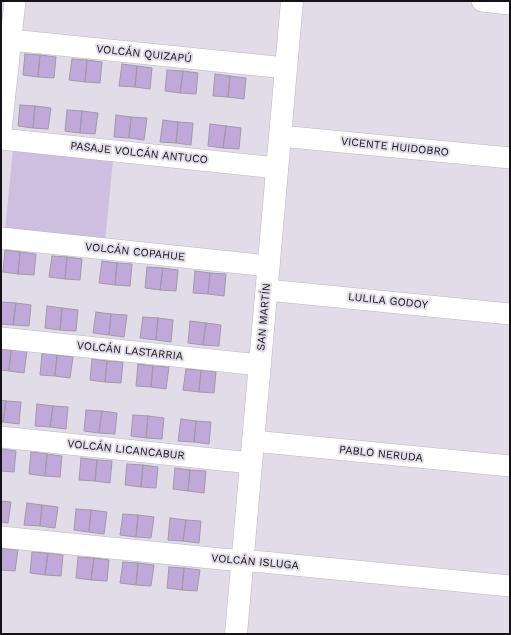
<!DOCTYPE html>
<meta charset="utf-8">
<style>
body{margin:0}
#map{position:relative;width:511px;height:635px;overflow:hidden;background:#e2dce9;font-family:"Work Sans",sans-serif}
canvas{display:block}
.frame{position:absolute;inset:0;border:2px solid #141216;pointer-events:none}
</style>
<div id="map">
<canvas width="511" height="635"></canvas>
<div class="frame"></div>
</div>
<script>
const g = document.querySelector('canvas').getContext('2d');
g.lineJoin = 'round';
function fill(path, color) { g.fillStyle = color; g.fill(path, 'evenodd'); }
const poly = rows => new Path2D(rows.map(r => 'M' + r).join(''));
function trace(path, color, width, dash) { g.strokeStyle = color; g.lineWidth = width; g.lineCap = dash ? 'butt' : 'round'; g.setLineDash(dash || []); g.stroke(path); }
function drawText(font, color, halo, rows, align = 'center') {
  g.font = font + ' "Work Sans",sans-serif'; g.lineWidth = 4; g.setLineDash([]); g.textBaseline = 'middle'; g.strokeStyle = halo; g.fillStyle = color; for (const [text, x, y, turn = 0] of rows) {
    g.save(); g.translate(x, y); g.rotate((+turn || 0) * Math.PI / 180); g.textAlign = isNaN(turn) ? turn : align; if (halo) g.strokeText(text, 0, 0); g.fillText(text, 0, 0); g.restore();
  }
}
fill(poly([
 [13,149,113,160,105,242,5,231]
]), '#cebedf');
const building = poly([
 [25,54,40,55,38,77,23,75,25,54],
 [40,55,56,57,54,78,38,77,40,55],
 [72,59,87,60,85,82,69,80,72,59],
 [87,60,102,62,100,83,85,82,87,60],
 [122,64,137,66,135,87,119,86,122,64],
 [137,66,152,68,150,89,135,87,137,66],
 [167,70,183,71,180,93,165,91,167,70],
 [183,71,198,73,196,94,180,93,183,71],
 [215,74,230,76,228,97,213,96,215,74],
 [230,76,246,78,244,99,228,97,230,76],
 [20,105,35,106,33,128,18,126,20,105],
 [35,106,51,108,48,129,33,128,35,106],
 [67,110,82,111,80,133,65,131,67,110],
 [82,111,98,113,95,134,80,133,82,111],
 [116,115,131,117,129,138,114,137,116,115],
 [131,117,147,118,144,140,129,138,131,117],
 [163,120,178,122,176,143,160,142,163,120],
 [178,122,193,123,191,145,176,143,178,122],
 [210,124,226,126,223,148,208,146,210,124],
 [226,126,241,128,239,149,223,148,226,126],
 [5,250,20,252,18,274,3,272,5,250],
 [20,252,36,254,34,275,18,274,20,252],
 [52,256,67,257,65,279,49,277,52,256],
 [67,257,82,259,80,280,65,279,67,257],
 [102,261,117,263,115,285,99,283,102,261],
 [117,263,132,264,130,286,115,285,117,263],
 [147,267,163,268,160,290,145,288,147,267],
 [163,268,178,270,176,291,160,290,163,268],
 [195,271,210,273,208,294,193,293,195,271],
 [210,273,226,274,224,296,208,294,210,273],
 [1,302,16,303,13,325,1,324,1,302],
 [16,303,31,305,29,326,13,325,16,303],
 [47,306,62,308,60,330,45,328,47,306],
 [62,308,78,310,76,331,60,330,62,308],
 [96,312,111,314,109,335,93,333,96,312],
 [111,314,127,315,124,337,109,335,111,314],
 [143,317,158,318,156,340,140,338,143,317],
 [158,318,173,320,171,342,156,340,158,318],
 [190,321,206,323,203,345,188,343,190,321],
 [206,323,221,325,219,346,203,345,206,323],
 [1,349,11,350,9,371,1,370,1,349],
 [11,350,27,351,24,373,9,371,11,350],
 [42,353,57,355,55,376,40,375,42,353],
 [57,355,73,357,70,378,55,376,57,355],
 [92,359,107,361,105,382,90,380,92,359],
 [107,361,123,362,121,383,105,382,107,361],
 [138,364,153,366,151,387,136,386,138,364],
 [153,366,169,367,166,389,151,387,153,366],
 [186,369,201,370,199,392,183,390,186,369],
 [201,370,216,372,214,393,199,392,201,370],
 [1,400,6,401,3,422,1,422,1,400],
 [6,401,21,402,19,424,3,422,6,401],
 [37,404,53,406,50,427,35,426,37,404],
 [53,406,68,407,66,429,50,427,53,406],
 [86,410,102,411,99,433,84,431,86,410],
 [102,411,117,413,115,434,99,433,102,411],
 [133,415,148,416,146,438,131,436,133,415],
 [148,416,164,418,162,439,146,438,148,416],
 [181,419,196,421,194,442,178,441,181,419],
 [196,421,211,422,209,444,194,442,196,421],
 [1,449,16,451,14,472,1,471,1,449],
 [31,452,47,454,45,476,29,474,31,452],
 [47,454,62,456,60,477,45,476,47,454],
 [81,458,97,460,95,481,79,480,81,458],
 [97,460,112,461,110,483,95,481,97,460],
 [127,464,143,465,141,487,125,485,127,464],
 [143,465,158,467,156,488,141,487,143,465],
 [175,468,190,470,188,491,173,489,175,468],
 [190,470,206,471,204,493,188,491,190,470],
 [1,501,11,502,8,523,1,522,1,501],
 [27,503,42,505,40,526,24,525,27,503],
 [42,505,58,507,55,528,40,526,42,505],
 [76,509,91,510,89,532,74,530,76,509],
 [91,510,107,512,104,534,89,532,91,510],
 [123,514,138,515,136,537,120,535,123,514],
 [138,515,154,517,151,538,136,537,138,515],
 [170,518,186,520,183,541,168,540,170,518],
 [186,520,201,521,199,543,183,541,186,520],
 [2,548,18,550,15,571,1,570,2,548],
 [32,552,48,553,45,575,30,573,32,552],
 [48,553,63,555,61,576,45,575,48,553],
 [78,557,94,558,91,580,76,578,78,557],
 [94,558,109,560,107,581,91,580,94,558],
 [123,562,138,563,136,585,120,583,123,562],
 [138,563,154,565,151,586,136,585,138,563],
 [169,567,184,568,182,590,167,588,169,567],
 [184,568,200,570,197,591,182,590,184,568]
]);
fill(building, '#c1a8da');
trace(building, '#9f9aa5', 1);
const street = poly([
 [482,1,510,4],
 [1,39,286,68],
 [1,131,15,1],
 [280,136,510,158],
 [1,139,277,168],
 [1,238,269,266],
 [267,290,510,314],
 [1,338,260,365],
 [1,437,251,463],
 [253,441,510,466],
 [1,537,221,559,263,562,510,586]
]);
const secondary = poly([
 [236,634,292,1]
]);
trace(street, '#bbb5c1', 22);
trace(secondary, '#bbb5c1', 23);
trace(street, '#fff', 21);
trace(secondary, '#fff', 22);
drawText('11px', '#141216', '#e2dce9', [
 ["VOLCÁN QUIZAPÚ",144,54,6],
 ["VICENTE HUIDOBRO",395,147,6],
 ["PASAJE VOLCÁN ANTUCO",139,153,6],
 ["VOLCÁN COPAHUE",135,252,6],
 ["LULILA GODOY",388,301,6],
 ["SAN MARTÍN",264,317,-85],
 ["VOLCÁN LASTARRIA",130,351,6],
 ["VOLCÁN LICANCABUR",126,450,6],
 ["PABLO NERUDA",381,454,6],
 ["VOLCÁN ISLUGA",255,562,5]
]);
</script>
